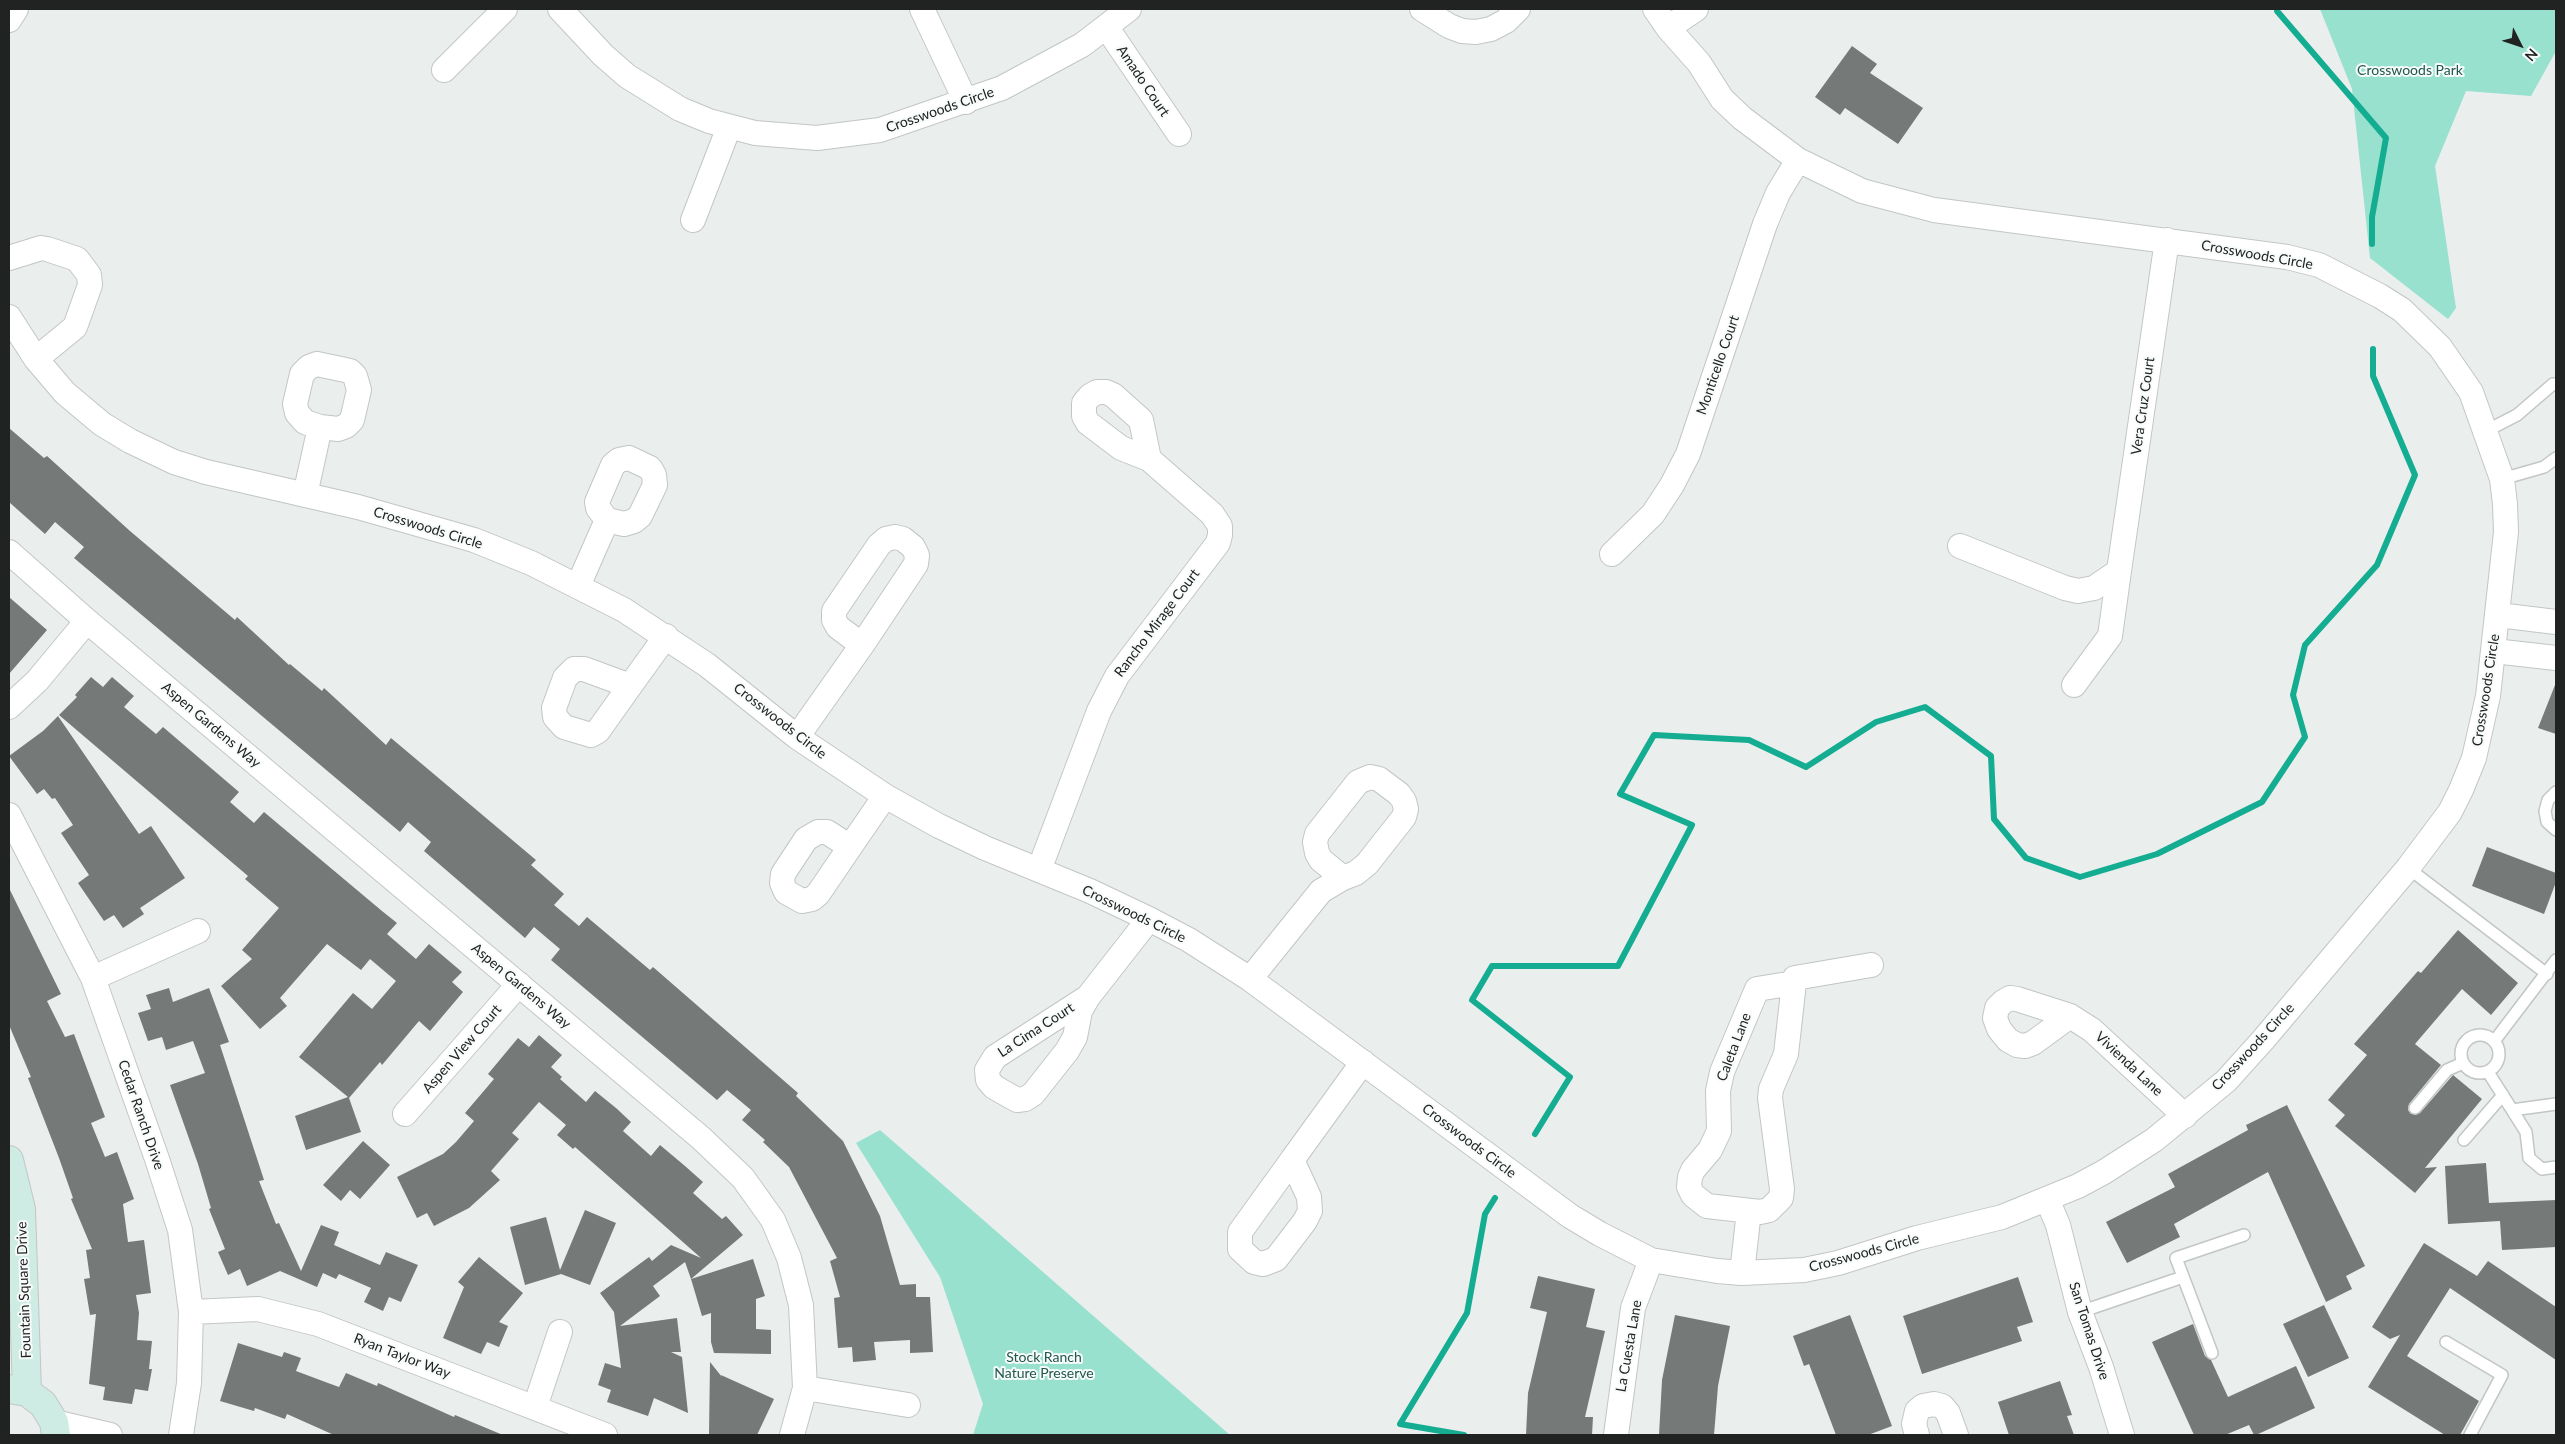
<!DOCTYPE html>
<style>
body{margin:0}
#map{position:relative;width:2565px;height:1444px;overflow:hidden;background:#eaeeed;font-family:Lato,sans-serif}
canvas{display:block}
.frame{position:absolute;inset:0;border:10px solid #212222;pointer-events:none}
.north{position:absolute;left:2495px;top:20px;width:50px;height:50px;-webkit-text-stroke:4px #f7fbfa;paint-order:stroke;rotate:131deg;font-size:14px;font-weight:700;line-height:20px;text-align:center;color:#212222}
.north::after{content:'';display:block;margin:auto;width:18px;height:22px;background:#212222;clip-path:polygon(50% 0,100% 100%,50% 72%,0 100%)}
</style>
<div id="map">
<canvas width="2565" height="1444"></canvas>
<div class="frame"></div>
<div class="north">N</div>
</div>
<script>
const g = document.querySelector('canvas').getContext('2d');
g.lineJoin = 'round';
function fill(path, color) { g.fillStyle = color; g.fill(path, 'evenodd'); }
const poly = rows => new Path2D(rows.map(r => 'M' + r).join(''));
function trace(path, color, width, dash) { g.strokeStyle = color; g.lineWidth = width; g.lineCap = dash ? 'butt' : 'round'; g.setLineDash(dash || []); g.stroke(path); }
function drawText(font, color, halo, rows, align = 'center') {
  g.font = font + ' Lato,sans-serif'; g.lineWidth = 4; g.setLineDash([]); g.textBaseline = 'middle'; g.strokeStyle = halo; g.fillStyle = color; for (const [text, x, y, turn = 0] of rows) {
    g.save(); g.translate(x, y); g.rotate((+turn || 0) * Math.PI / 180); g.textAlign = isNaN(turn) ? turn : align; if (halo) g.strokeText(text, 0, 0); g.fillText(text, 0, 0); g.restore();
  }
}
fill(poly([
 [2320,9,2556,9,2556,51,2531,96,2466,91,2435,166,2456,308,2448,319,2370,258,2352,89],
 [880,1130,1230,1435,973,1435,983,1404,940,1277,856,1143]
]), '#97e1ce');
trace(poly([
 [2277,9,2277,11,2386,138,2372,217,2372,244],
 [1535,1134,1570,1077,1472,1000,1492,966,1618,966,1692,825,1620,794,1654,735,1749,740,1806,767,1876,722,1925,707,1991,756,1994,819,2026,858,2080,877,2157,854,2262,802,2305,737,2293,695,2305,645,2377,565,2415,475,2373,376,2373,349],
 [1464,1435,1400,1424,1467,1313,1485,1214,1495,1198]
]), '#14ad92', 6);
fill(poly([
 [1852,46,1877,64,1870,73,1923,108,1898,144,1845,108,1840,115,1815,97],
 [9,428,44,458,47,456,130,531,235,620,237,617,289,665,290,664,322,691,324,688,386,745,391,738,536,860,531,865,564,894,554,905,579,926,587,917,650,970,653,967,798,1093,796,1096,843,1141,880,1216,900,1285,916,1284,916,1297,930,1297,933,1352,910,1353,910,1340,874,1342,876,1360,853,1362,852,1347,838,1348,834,1298,840,1297,830,1261,837,1258,789,1167,763,1142,765,1140,742,1120,751,1110,727,1090,717,1100,551,960,560,949,534,927,525,938,424,851,431,842,408,822,400,832,74,558,84,547,55,522,45,534,9,502],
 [9,597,47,630,9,674],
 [91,677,103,687,112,677,134,696,124,707,156,734,163,727,239,792,230,802,254,823,264,812,382,911,397,923,387,934,416,959,429,944,462,972,452,982,463,992,430,1031,419,1021,382,1065,380,1062,349,1098,361,1132,306,1150,295,1116,348,1097,299,1057,353,993,372,1009,396,981,370,959,361,970,327,944,280,998,287,1006,260,1029,221,986,252,959,242,950,279,908,245,879,248,876,59,715,77,697,75,695],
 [2555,685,2556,685,2556,734,2538,728],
 [58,716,139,834,151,826,185,878,140,908,144,914,123,928,114,915,104,921,78,883,89,875,61,833,73,825,55,798,52,799,44,789,37,794,9,756,43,731],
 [2487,847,2556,873,2556,882,2544,914,2472,886],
 [9,888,61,994,47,1001,65,1037,74,1034,105,1117,91,1123,105,1157,117,1152,134,1199,123,1204,128,1242,144,1240,151,1293,136,1295,139,1313,137,1340,152,1341,149,1369,152,1369,148,1391,135,1389,132,1404,103,1400,105,1387,89,1384,96,1314,90,1315,84,1279,90,1278,86,1250,92,1249,71,1199,73,1198,59,1158,28,1078,31,1077,9,1025],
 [2458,930,2518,983,2491,1015,2462,989,2415,1044,2441,1065,2409,1104,2408,1110,2411,1114,2420,1113,2453,1075,2482,1099,2425,1168,2437,1167,2415,1193,2335,1126,2345,1115,2328,1100,2367,1055,2354,1044,2418,971,2421,973],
 [169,988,173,1002,209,988,229,1042,220,1045,264,1180,259,1181,276,1224,279,1223,301,1271,321,1225,339,1232,334,1245,380,1265,386,1252,418,1265,401,1302,389,1297,383,1311,364,1302,371,1288,339,1274,336,1279,323,1273,317,1287,280,1271,247,1286,240,1269,228,1275,218,1252,225,1249,209,1209,211,1208,198,1164,170,1085,205,1073,193,1041,166,1050,162,1037,148,1041,138,1013,151,1009,146,995],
 [539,1035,562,1055,551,1067,562,1077,560,1079,586,1102,595,1091,616,1108,631,1122,623,1131,651,1156,660,1145,685,1166,703,1182,693,1193,722,1219,726,1216,743,1235,691,1279,685,1262,653,1286,660,1296,620,1326,677,1318,681,1352,671,1352,682,1357,688,1413,654,1398,648,1416,607,1402,611,1390,598,1385,605,1363,621,1368,614,1312,600,1293,649,1257,652,1261,671,1245,701,1258,575,1147,573,1149,557,1135,566,1125,539,1102,512,1133,519,1139,491,1171,500,1180,469,1208,434,1226,427,1213,417,1218,397,1177,443,1154,456,1142,474,1121,465,1113,494,1079,488,1074,518,1038,529,1047],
 [2287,1105,2365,1266,2346,1276,2352,1289,2326,1302,2268,1172,2174,1224,2180,1237,2127,1263,2106,1222,2175,1187,2168,1174,2248,1130,2246,1125],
 [363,1141,390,1165,360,1199,350,1190,341,1201,323,1185],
 [2486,1163,2489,1203,2556,1200,2556,1247,2502,1250,2500,1221,2448,1224,2445,1166],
 [585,1210,616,1223,590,1285,561,1274,525,1285,510,1227,546,1217,560,1270],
 [2424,1243,2477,1276,2488,1261,2556,1307,2556,1360,2450,1288,2407,1356,2479,1401,2460,1435,2445,1435,2368,1387,2400,1335,2390,1339,2372,1327],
 [479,1257,523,1293,499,1322,508,1326,499,1347,487,1342,481,1354,443,1338,464,1287,458,1282],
 [753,1259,765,1296,756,1299,756,1329,771,1330,771,1354,714,1353,711,1342,711,1313,702,1316,691,1279],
 [1538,1276,1595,1289,1586,1327,1605,1331,1585,1417,1593,1417,1592,1435,1526,1435,1528,1393,1547,1312,1530,1308],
 [2018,1277,2033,1322,2017,1327,2022,1341,1922,1374,1903,1316],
 [2324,1305,2349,1358,2308,1377,2283,1324],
 [1675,1315,1730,1326,1718,1386,1714,1435,1659,1435,1662,1380],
 [1850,1315,1892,1426,1868,1435,1836,1435,1809,1364,1804,1366,1793,1336],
 [2193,1324,2205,1356,2211,1360,2228,1397,2296,1366,2315,1408,2256,1435,2254,1435,2249,1425,2225,1435,2194,1435,2152,1342],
 [238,1343,282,1357,284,1352,301,1358,296,1371,328,1383,339,1387,346,1373,377,1386,378,1383,454,1417,455,1415,503,1435,334,1435,287,1414,285,1419,255,1408,254,1411,220,1401],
 [710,1362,722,1377,721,1375,774,1399,757,1435,709,1435],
 [2060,1381,2072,1415,2067,1416,2074,1435,2009,1435,1998,1402]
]), '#757977');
const lane = poly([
 [2486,431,2517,415,2553,384,2556,384],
 [2502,479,2544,467,2556,458],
 [2556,792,2548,800,2545,811,2547,822,2556,830],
 [2408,868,2547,974],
 '2461 1054a19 19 0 1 1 38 0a19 19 0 1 1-38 0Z',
 [2495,1040,2556,960],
 [2488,1072,2526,1132,2529,1158,2542,1169,2556,1167],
 [2415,1108,2447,1070,2463,1063],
 [2512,1110,2556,1104],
 [2464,1140,2503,1095],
 [2080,1312,2183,1277],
 [2446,1342,2502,1375,2470,1435],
 [2212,1353,2176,1258,2244,1235]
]);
const street = poly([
 [560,9,603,55,627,76,680,109,709,121,755,133,817,138,880,130,1002,88,1082,45,1129,9],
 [922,9,966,102],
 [1422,9,1449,26,1462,31,1476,32,1491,29,1506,21,1518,9],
 [9,20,16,9],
 [1107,28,1179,134],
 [1668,28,1696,9],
 [444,70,505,9],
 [693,220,729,127],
 [9,258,41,248,47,249,77,259,89,275,90,285,75,327,36,359],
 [9,317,36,359,65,393,102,424,130,441,174,462,206,472,358,507,474,540,531,563,624,610,707,665,797,737,885,796,939,826,985,848,1090,891,1149,919,1189,940,1250,979,1570,1216,1600,1234,1651,1260,1717,1271,1742,1273,1804,1270,1838,1263,1917,1238,2002,1217,2078,1186,2104,1172,2154,1140,2226,1081,2263,1040,2408,868,2450,812,2461,790,2474,758,2488,696,2506,532,2505,504,2502,479,2471,392,2440,347,2402,310,2380,296,2319,265,2287,257,1934,210,1862,191,1798,160,1742,118,1722,99,1699,63,1668,28,1655,9],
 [317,364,350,371,355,376,359,390,352,420,346,426,338,429,320,427,305,422,297,413,295,404,302,374,309,367,317,364],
 [1097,392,1106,392,1113,395,1141,420,1149,459,1121,448,1088,423,1084,416,1084,403,1090,396,1097,392],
 [629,458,650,468,654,475,655,485,640,516,634,521,624,524,607,520,598,508,597,502,613,465,619,460,629,458],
 [305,495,320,427],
 [895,537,903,539,913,547,917,555,916,564,862,645,838,627,834,620,834,611,879,545,886,539,895,537],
 [1960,546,2065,588,2078,591,2094,588,2119,571,2167,240],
 [9,552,87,621,701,1138,743,1178,773,1220,789,1258,801,1305,805,1388,792,1435],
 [1612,554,1653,514,1672,485,1688,454,1765,224,1778,193,1798,160],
 [578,586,607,520],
 [2498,615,2556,622],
 [2494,651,2556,658],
 [574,669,584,669,630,686,598,731,591,735,564,727,555,717,554,708,565,678,574,669],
 [2074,685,2110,636,2119,571],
 [630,686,666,636],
 [9,707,37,681,87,621],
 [797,737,862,645],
 [1370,777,1379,779,1399,794,1404,801,1406,809,1404,817,1367,864,1356,873,1343,878,1321,860,1317,853,1315,842,1317,834,1358,782,1370,777],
 [9,815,93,978,157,1159,180,1230,191,1312,189,1383,181,1435],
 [818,832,827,832,850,847,818,894,812,899,802,901,786,892,782,883,783,874,806,839,818,832],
 [850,847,885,796],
 [1039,870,1099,711,1117,676,1218,543,1220,535,1220,526,1212,514,1149,459],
 [93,978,198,931],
 [1250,979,1321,891,1343,878],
 [1794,983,1757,989,1722,1072,1718,1091,1719,1131,1710,1150,1693,1170,1690,1177,1689,1187,1693,1195,1707,1206,1760,1212,1769,1210,1781,1198,1782,1189,1770,1098,1771,1089,1786,1054,1794,983,1795,978,1871,965],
 [1088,997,1080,1011,1075,1037,1067,1051,1033,1094,1025,1099,1017,1100,994,1087,988,1080,987,1070,995,1057,1088,997],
 [1088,997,1149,919],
 [2010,998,2017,999,2070,1016,2033,1043,2025,1046,2017,1045,2008,1040,1999,1029,1995,1018,1997,1008,2003,1002,2010,998],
 [2070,1016,2092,1030,2185,1116],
 [405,1114,519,984],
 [1292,1160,1309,1197,1310,1211,1305,1221,1276,1259,1263,1264,1254,1262,1240,1249,1240,1232,1292,1160],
 [1292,1160,1363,1062],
 [2047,1199,2058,1225,2080,1312,2101,1367,2122,1435],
 [1742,1273,1749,1211],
 [191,1312,258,1309,318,1324,605,1435],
 [805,1388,908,1405],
 [535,1407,560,1332],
 [54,1422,110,1435],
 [1616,1435,1633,1308,1651,1260],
 [1917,1435,1914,1424,1917,1411,1923,1406,1934,1404,1942,1406,1948,1413,1956,1435]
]);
const secondary = poly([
 [9,1160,21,1209,27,1392],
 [9,1389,27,1392,43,1404,54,1422,56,1435]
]);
trace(lane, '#c2c6c5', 14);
trace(street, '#c2c6c5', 26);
trace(secondary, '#c2c6c5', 30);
trace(lane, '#fff', 11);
trace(street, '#fff', 24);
trace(secondary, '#ceebe4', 28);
drawText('14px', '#21574b', '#f7fbfa', [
 ["Crosswoods Park",2410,70],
 ["Stock Ranch",1044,1357],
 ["Nature Preserve",1044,1373]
]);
drawText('14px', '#212222', '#f7fbfa', [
 ["Amado Court",1143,81,56],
 ["Crosswoods Circle",940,110,-19],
 ["Crosswoods Circle",2257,255,10],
 ["Monticello Court",1718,365,-71],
 ["Vera Cruz Court",2143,406,-82],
 ["Crosswoods Circle",428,528,17],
 ["Rancho Mirage Court",1157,623,-53],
 ["Crosswoods Circle",2486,690,-81],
 ["Crosswoods Circle",780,721,38],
 ["Aspen Gardens Way",211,725,40],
 ["Crosswoods Circle",1134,914,26],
 ["Aspen Gardens Way",521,986,40],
 ["La Cima Court",1036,1030,-33],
 ["Caleta Lane",1734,1047,-69],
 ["Crosswoods Circle",2253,1047,-47],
 ["Aspen View Court",462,1049,-49],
 ["Vivienda Lane",2129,1064,43],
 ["Cedar Ranch Drive",141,1115,71],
 ["Crosswoods Circle",1469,1141,37],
 ["Crosswoods Circle",1864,1253,-15],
 ["Fountain Square Drive",24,1290,-92],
 ["San Tomas Drive",2089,1331,72],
 ["La Cuesta Lane",1629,1346,-80],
 ["Ryan Taylor Way",402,1356,21]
]);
</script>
